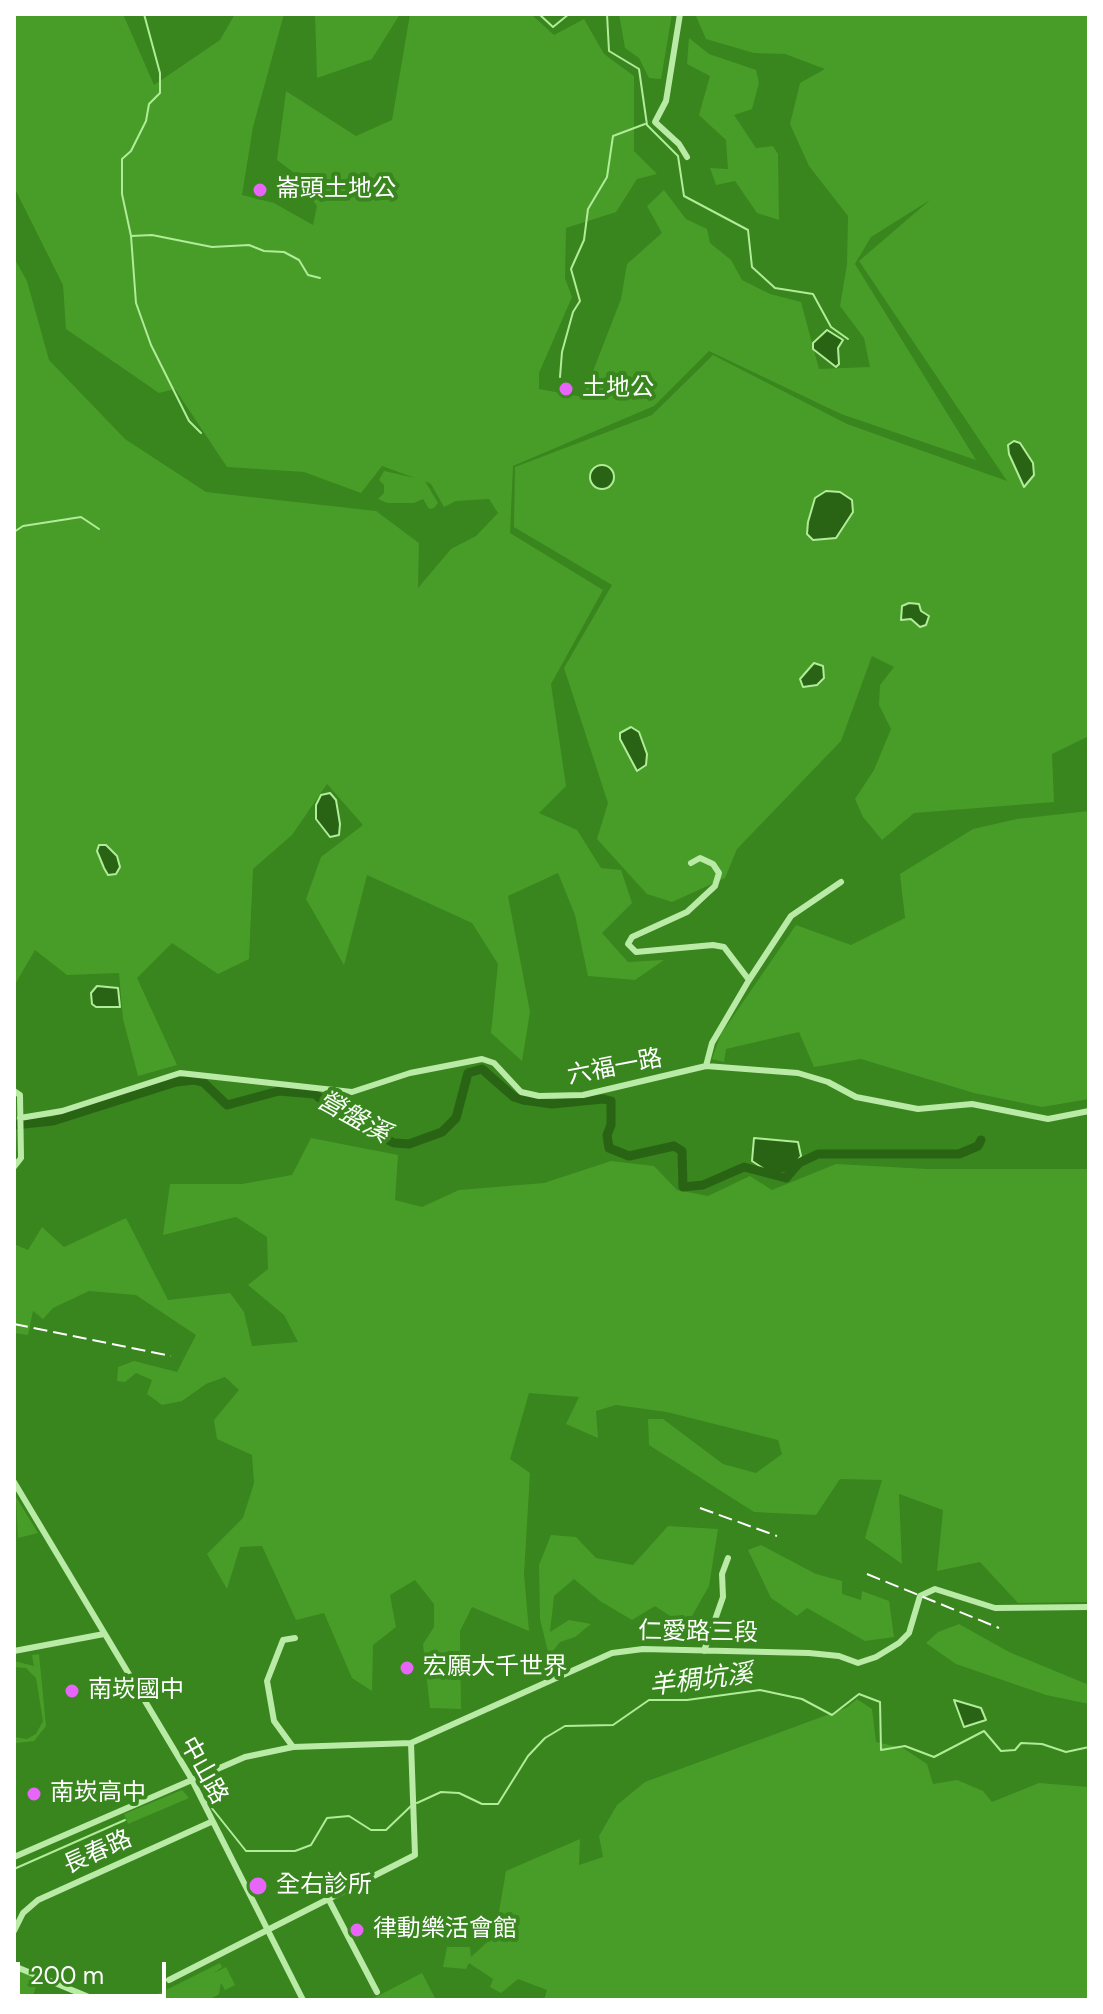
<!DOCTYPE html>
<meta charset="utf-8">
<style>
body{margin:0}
#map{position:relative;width:1103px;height:2014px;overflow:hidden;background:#39851e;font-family:"DM Sans",sans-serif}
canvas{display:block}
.frame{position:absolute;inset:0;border:16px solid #fff;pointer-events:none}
.scale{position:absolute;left:16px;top:1962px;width:150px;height:36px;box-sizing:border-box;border:4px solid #fff;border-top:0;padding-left:10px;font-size:24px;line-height:28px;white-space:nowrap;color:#fff;-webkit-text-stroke:6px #39851e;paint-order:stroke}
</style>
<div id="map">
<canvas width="1103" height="2014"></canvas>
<div class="frame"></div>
<div class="scale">200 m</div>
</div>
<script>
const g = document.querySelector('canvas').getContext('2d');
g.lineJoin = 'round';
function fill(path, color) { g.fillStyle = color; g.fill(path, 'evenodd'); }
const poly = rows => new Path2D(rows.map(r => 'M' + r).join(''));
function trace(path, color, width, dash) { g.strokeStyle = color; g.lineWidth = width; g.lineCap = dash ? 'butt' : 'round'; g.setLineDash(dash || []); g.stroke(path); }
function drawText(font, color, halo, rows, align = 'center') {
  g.font = font + ' "DM Sans","Noto Sans TC",sans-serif'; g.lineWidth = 8; g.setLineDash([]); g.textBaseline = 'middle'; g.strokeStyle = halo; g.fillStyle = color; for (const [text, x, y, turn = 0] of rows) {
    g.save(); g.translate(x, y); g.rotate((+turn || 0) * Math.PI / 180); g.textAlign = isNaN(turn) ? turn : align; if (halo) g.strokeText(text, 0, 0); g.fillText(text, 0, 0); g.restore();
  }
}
fill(poly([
 [14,14,123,14,154,85,220,40,235,14,284,14,253,127,242,195,274,203,313,225,317,206,293,172,277,160,286,91,356,136,392,120,410,14,531,14,554,35,584,19,604,54,634,76,634,151,657,174,637,179,616,212,566,228,565,278,572,297,539,373,539,389,583,397,621,299,627,264,662,233,647,206,664,190,686,219,707,229,710,243,731,260,742,280,770,294,801,302,819,369,870,367,864,338,840,306,847,264,848,216,809,166,790,124,800,83,825,69,785,54,754,53,706,39,695,14,1089,14,1089,736,1052,754,1054,802,914,813,882,840,863,817,855,799,874,770,891,729,879,705,880,685,894,667,872,656,841,741,737,849,725,878,672,902,647,894,597,839,608,803,564,668,612,585,514,527,515,467,652,415,713,355,847,424,1007,481,859,261,930,200,871,237,855,264,976,460,841,414,709,351,654,406,513,466,510,533,603,590,551,684,566,786,539,813,577,830,601,868,621,870,632,903,602,933,628,962,664,960,635,980,588,976,575,915,558,873,508,896,530,1012,522,1061,491,1033,498,964,472,923,367,875,344,965,306,899,321,857,363,825,327,784,292,835,253,869,249,959,218,974,172,943,137,978,177,1065,138,1076,123,1019,119,973,67,975,35,950,14,986,14,258,27,281,49,360,125,439,206,492,376,511,419,543,418,588,451,549,476,536,498,513,489,499,456,501,444,507,431,484,425,481,438,503,434,508,429,509,423,499,414,503,387,503,378,499,384,493,384,485,379,480,384,471,415,478,382,466,361,493,304,472,227,467,175,389,159,393,66,329,63,285,14,187],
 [315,14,400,14,372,59,317,78],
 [619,14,672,14,661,79,649,78,639,58,625,48],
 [689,38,709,54,756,70,759,83,752,109,734,115,756,148,773,146,778,154,779,220,757,213,735,181,716,185,710,168,728,169,726,140,699,115,710,76,687,64],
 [1089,811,1089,1099,1042,1107,974,1093,861,1059,814,1067,799,1032,726,1049,724,1062,712,1059,721,1034,796,925,851,945,905,918,900,874,973,829,1017,819],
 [311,1138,398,1155,395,1200,422,1207,459,1190,544,1183,611,1161,654,1166,677,1190,708,1196,750,1176,772,1190,836,1164,927,1169,1089,1169,1089,1602,1018,1603,980,1562,937,1571,943,1510,899,1494,902,1564,865,1538,882,1480,840,1479,816,1515,754,1512,649,1445,648,1419,663,1419,723,1464,756,1473,782,1454,778,1440,667,1412,616,1405,596,1411,598,1438,566,1424,579,1397,529,1393,510,1459,530,1473,524,1574,529,1631,472,1607,460,1631,461,1709,430,1708,423,1644,434,1627,434,1604,415,1580,390,1595,396,1627,373,1645,372,1691,352,1678,324,1613,296,1620,262,1546,240,1547,227,1589,207,1554,243,1518,254,1483,252,1455,217,1439,214,1420,239,1390,225,1377,206,1384,182,1401,162,1405,147,1394,152,1380,136,1373,125,1382,117,1381,118,1367,134,1361,177,1372,196,1335,136,1295,89,1291,53,1308,43,1319,33,1311,28,1335,14,1333,14,1244,28,1250,42,1227,64,1247,126,1218,168,1300,230,1293,244,1312,252,1346,298,1342,284,1315,248,1285,268,1269,267,1237,236,1217,163,1235,170,1184,242,1184,292,1175],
 [16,1497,38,1533,18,1538],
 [668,1526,718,1529,709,1586,692,1616,706,1628,682,1624,655,1606,632,1620,600,1601,574,1579,554,1596,550,1632,569,1620,591,1624,575,1637,560,1642,549,1656,540,1619,539,1565,551,1535,576,1537,596,1558,633,1565],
 [761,1545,816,1574,842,1581,842,1594,861,1600,862,1591,889,1601,894,1637,865,1641,807,1608,797,1616,771,1598,748,1550],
 [959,1624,1009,1652,1089,1685,1089,1704,1046,1695,956,1664,926,1643,938,1632],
 [39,1654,46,1726,34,1741,16,1743,14,1737,27,1739,36,1734,43,1721,36,1678,26,1668,14,1667,14,1661,34,1666,32,1655],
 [857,1699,872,1709,876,1742,903,1748,927,1764,933,1784,957,1780,983,1791,992,1802,1039,1783,1089,1787,1089,2000,544,2000,547,1990,518,1979,501,1993,490,1987,493,1979,469,1963,466,1969,443,1967,447,1947,470,1947,471,1957,495,1935,506,1871,580,1839,579,1865,603,1857,599,1836,617,1805,645,1782,846,1708],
 [182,1790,189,1798,128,1824,124,1814],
 [220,1963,222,1967,214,1973,226,1967,235,1985,225,1990,221,1983,219,1994,209,2000,150,1998],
 [14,1969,39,1979,31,2000,14,2000],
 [422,1973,436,2000,370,2000]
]), '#489d28');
const water = poly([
 [827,330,843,340,838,348,839,364,836,367,813,349,813,343,827,330],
 [1014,441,1020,443,1033,463,1034,475,1024,487,1009,454,1008,445,1014,441],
 '590 477a12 12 0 1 1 24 0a12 12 0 1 1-24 0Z',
 [826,491,840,492,852,500,853,512,836,538,813,540,807,534,808,522,815,498,826,491],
 [909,603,919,604,921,611,929,616,926,625,920,627,911,619,901,620,902,606,909,603],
 [814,663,823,666,824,678,817,685,803,687,800,679,814,663],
 [631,727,639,732,647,754,646,765,637,771,620,739,620,733,631,727],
 [330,793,336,800,340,824,339,835,330,837,316,819,316,805,321,795,330,793],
 [99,845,106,845,117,856,120,867,116,874,108,875,104,868,97,851,99,845],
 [97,986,118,988,120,1007,96,1007,92,1004,91,993,97,986],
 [754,1138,798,1142,801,1156,787,1174,770,1173,752,1161,754,1138],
 [954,1700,981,1708,986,1720,964,1727,954,1700]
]);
fill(water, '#286414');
trace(water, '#b1ec99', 2);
trace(poly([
 [144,14,160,73,160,93,149,104,146,121,131,151,122,159,122,194,131,236,136,303,151,345,189,421,201,433],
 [539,14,553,27,569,14],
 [607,14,609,51,639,69,647,125,678,156,684,196,748,230,752,267,775,288,813,294,831,327,848,339],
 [131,236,152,235,212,247,249,245,264,251,284,252,299,260,308,275,320,278],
 [560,377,562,352,573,312,580,301,571,269,584,240,588,209,607,177,613,136,645,124],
 [14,532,23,526,81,517,99,529],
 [203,1797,246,1851,295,1851,311,1845,327,1818,349,1816,371,1830,386,1830,411,1806],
 [417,1803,441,1792,459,1793,482,1804,498,1804,528,1756,545,1738,565,1726,613,1725,649,1700,687,1700,760,1690,802,1699,832,1715,859,1694,880,1702,881,1750,905,1746,934,1757,984,1731,1001,1751,1015,1750,1021,1743,1042,1744,1066,1752,1089,1747],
 [14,1869,125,1820]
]), '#b1ec99', 2);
trace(poly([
 [14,1125,53,1121,176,1082,194,1080,203,1082,227,1105,279,1091,315,1094,342,1117,394,1143,409,1144,442,1132,456,1118,468,1073,482,1069,514,1097,523,1100,552,1104,603,1099,611,1101,611,1125,607,1135,609,1148,629,1156,674,1146,682,1151,683,1187,703,1185,744,1167,786,1178,799,1163,818,1154,959,1154,978,1146,981,1140]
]), '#286414', 9);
trace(poly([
 [680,14,666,101,655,122,679,144,687,157],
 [691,863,700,858,713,864,719,873,715,886,687,912,632,937,628,944,636,952,713,945,724,947,749,980,712,1043,706,1066],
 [749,980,791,916,841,882],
 [14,1091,20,1095,21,1158,14,1167],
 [20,1118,62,1111,180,1073,352,1092,410,1073,482,1059,494,1063,521,1092,539,1096,583,1095,706,1066,798,1073,828,1082,856,1097,918,1109,972,1104,1048,1119,1089,1111],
 [14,1482,191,1778,303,2000],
 [14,1651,104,1634],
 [704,1651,723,1597,722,1574,728,1558],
 [293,1747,274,1721,267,1681,283,1640,295,1638],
 [14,1857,245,1757,293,1747,411,1743,612,1653,643,1649,809,1653,839,1656,858,1663,876,1657,899,1643,909,1633,920,1596,935,1589,995,1608,1089,1607],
 [328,1898,377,1992],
 [14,1931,23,1913,38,1900,211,1822],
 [14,1966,96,2000],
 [169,1980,415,1855,411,1743]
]), '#b9eaa6', 6);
trace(poly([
 [14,1324,171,1356],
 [700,1508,777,1536],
 [867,1574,999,1628]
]), '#fff', 2, [14, 6]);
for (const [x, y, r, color] of [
 [260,190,8,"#e865f9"],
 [566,389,8,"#e865f9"],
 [407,1668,8,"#e865f9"],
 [72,1691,8,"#e865f9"],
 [34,1794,8,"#e865f9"],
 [258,1886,10,"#e865f9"],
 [357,1930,8,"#e865f9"]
]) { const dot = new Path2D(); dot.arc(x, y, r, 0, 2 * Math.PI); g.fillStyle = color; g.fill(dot); trace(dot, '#39851e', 3); }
drawText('24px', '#fff', '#39851e', [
 ["崙頭土地公",276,190],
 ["土地公",582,389],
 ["宏願大千世界",423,1668],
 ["南崁國中",88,1691],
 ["南崁高中",50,1794],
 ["全右診所",276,1886],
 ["律動樂活會館",373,1930]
], 'left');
drawText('24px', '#fff', '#39851e', [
 ["六福一路",615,1068,-11],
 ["仁愛路三段",698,1633,1],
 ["中山路",203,1771,61],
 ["長春路",98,1853,-24]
]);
drawText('italic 26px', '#f9fef7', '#39851e', [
 ["營盤溪",353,1118,29],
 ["羊稠坑溪",701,1681,-7]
]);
</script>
